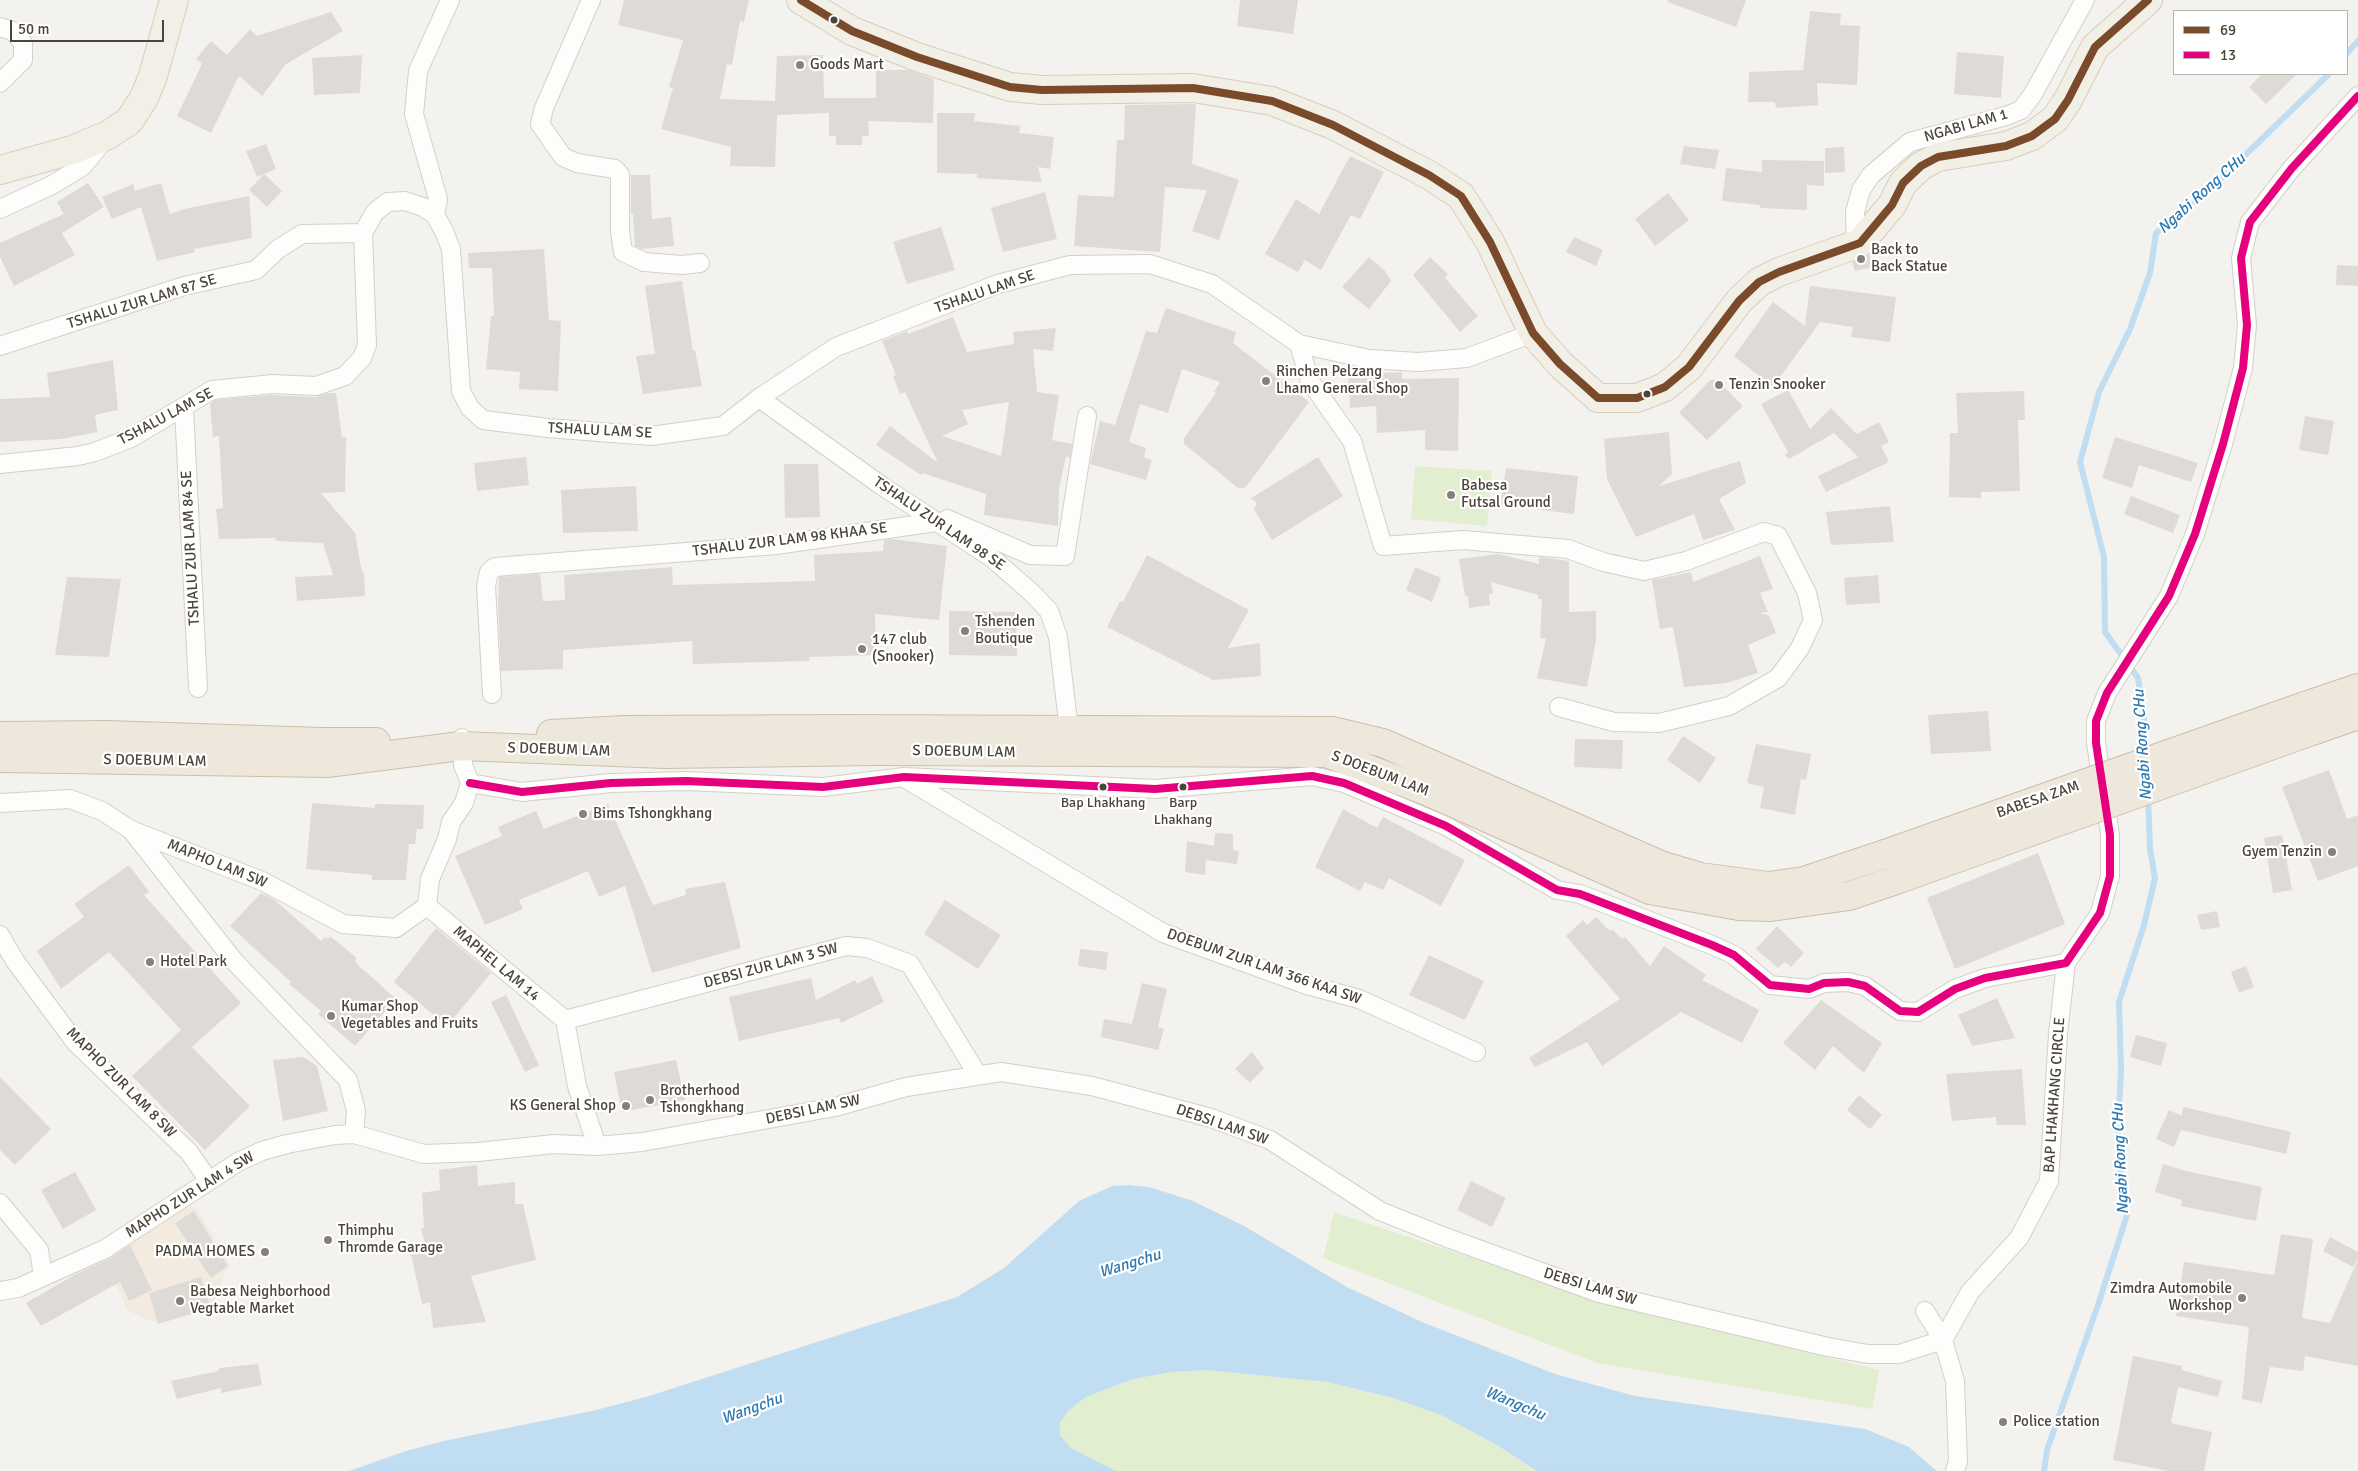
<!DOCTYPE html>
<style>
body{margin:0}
#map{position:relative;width:2358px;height:1471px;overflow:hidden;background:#f4f2ee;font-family:Signika,sans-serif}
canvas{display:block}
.legend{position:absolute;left:2173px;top:10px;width:175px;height:65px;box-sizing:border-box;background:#fff;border:1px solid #b7b4b0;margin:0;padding:6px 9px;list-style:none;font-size:15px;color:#4b4439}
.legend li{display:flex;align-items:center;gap:10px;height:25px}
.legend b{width:25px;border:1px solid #b7b4b0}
.scale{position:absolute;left:10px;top:20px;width:154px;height:22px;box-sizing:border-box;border:2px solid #4b4439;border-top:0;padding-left:6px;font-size:15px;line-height:18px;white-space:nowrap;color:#4b4439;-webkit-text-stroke:4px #fff;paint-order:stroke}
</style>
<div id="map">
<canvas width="2358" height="1471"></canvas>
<ul class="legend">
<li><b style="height:6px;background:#7a4b2a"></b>69</li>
<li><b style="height:6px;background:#e5007d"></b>13</li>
</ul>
<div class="scale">50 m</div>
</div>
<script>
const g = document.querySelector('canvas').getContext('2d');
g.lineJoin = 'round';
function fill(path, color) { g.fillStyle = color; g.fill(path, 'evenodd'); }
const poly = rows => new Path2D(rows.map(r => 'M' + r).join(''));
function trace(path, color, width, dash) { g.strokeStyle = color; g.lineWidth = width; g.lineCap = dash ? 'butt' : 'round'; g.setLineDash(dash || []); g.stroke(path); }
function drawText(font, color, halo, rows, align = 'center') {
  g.font = font + ' Signika,sans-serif'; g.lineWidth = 4.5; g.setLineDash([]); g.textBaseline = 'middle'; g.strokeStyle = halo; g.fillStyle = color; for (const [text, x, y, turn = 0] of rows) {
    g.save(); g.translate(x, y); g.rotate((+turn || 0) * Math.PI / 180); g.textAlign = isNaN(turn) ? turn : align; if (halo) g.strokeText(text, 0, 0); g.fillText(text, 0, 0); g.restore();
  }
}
fill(poly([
 [182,1201,199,1211,229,1264,211,1309,158,1324,128,1311,104,1261,105,1252]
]), '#f3ebdf');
fill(poly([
 [1415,466,1492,471,1487,526,1411,519],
 [1334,1212,1613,1305,1879,1370,1872,1409,1597,1363,1323,1258],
 [1206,1370,1327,1382,1393,1398,1441,1415,1495,1444,1537,1471,1116,1471,1071,1448,1060,1435,1060,1423,1068,1411,1086,1397,1133,1379,1172,1372]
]), '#e1eecf');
fill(poly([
 [1128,1185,1149,1187,1193,1201,1244,1226,1347,1287,1422,1322,1555,1374,1635,1396,1865,1429,1909,1447,1937,1471,1537,1471,1495,1444,1441,1415,1393,1398,1327,1382,1206,1370,1172,1372,1133,1379,1086,1397,1068,1411,1060,1423,1060,1435,1071,1448,1116,1471,349,1471,406,1451,448,1440,592,1411,646,1397,957,1297,1004,1268,1079,1201,1112,1186]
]), '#c0ddf1');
trace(poly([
 [2347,53,2358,41],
 [2146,756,2144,721,2138,678,2105,632,2104,557,2080,462,2099,392,2130,329,2150,273,2156,233,2208,191,2329,74],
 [2044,1471,2047,1450,2098,1305,2127,1215,2123,1203,2118,1133,2121,1069,2119,1002,2144,925,2155,878,2150,849,2148,796]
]), '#c0ddf1', 6);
fill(poly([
 [624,0,749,0,744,22,740,21,732,65,727,64,720,99,775,101,777,56,823,55,824,98,876,98,876,70,908,70,934,79,933,123,868,121,869,136,862,136,862,145,836,145,836,136,829,136,829,113,777,115,775,167,730,166,731,147,661,129,673,88,669,87,683,40,618,25],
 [1240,0,1298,0,1293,34,1237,26],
 [1668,0,1746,0,1736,27,1668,2],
 [1810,11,1841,14,1840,25,1860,26,1857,85,1817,83,1818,105,1776,108,1775,102,1748,102,1749,72,1803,70],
 [331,12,343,31,286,64,262,96,239,76,211,133,177,116,202,64,196,59,211,41,227,55,250,29,257,36],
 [1957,52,2004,56,2001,98,1954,94],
 [362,55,360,93,314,95,312,58],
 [2262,74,2297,74,2266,104,2249,87],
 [1196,104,1192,164,1239,180,1219,240,1192,231,1207,190,1165,187,1160,252,1074,246,1078,195,1114,197,1117,140,1124,140,1125,105],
 [937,113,975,113,974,121,1020,126,1019,133,1054,137,1050,169,1038,167,1042,182,977,178,977,174,937,173],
 [266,144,276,169,257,177,246,151],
 [1684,146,1719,150,1715,169,1680,164],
 [1844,147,1845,172,1825,173,1825,148],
 [1350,156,1384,172,1360,219,1351,215,1321,270,1305,260,1298,272,1265,254,1296,199,1319,214],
 [1762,160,1824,161,1824,186,1807,185,1807,210,1760,208,1760,205,1722,201,1726,168,1762,172],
 [264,174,282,191,267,207,249,190],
 [631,175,650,175,652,219,671,217,674,246,641,249,635,246,633,214,631,214],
 [88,183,104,207,62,233,75,255,14,286,0,257,0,243,64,214,57,202],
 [161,183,170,214,184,209,249,196,252,238,194,249,195,252,157,261,141,207,112,219,102,197,133,184,135,191],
 [1045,192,1057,239,1003,252,991,208],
 [1668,193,1689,220,1655,246,1635,219],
 [941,227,955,270,907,284,893,242],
 [1574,237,1603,250,1596,266,1566,252],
 [544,249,549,320,561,321,558,391,519,389,520,372,486,369,491,316,494,316,492,268,469,268,468,253],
 [1869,255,1873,267,1855,271,1852,262],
 [1369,257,1385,271,1391,281,1369,309,1342,287],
 [1430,257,1448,274,1445,278,1478,316,1460,332,1413,275],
 [2337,265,2358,266,2358,286,2336,285],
 [682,281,693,351,695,350,702,386,643,394,636,356,655,354,645,286],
 [1810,286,1896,297,1890,342,1851,337,1853,327,1820,322,1773,387,1734,356,1773,302,1805,326],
 [1166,308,1236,332,1233,343,1309,402,1245,488,1238,488,1184,444,1184,438,1216,393,1214,392,1220,382,1182,369,1168,413,1140,404,1129,442,1146,448,1144,457,1152,460,1146,480,1090,464,1100,421,1115,425,1146,331,1157,333],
 [953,317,967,352,1014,344,1013,332,1056,328,1053,351,1033,349,1037,392,1059,395,1052,440,1072,444,1070,458,1066,456,1059,489,1058,526,984,515,986,494,922,473,921,475,876,445,890,426,938,463,905,392,900,394,893,376,896,375,882,341,907,331,908,334],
 [1009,402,1001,456,942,436,968,424,962,410],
 [113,360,118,410,95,415,97,432,61,439,0,442,0,399,50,397,47,373],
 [1402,372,1402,379,1459,378,1458,451,1425,450,1425,430,1377,433,1376,406,1350,408,1348,375],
 [1710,380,1717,380,1743,406,1707,440,1679,413],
 [1788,390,1810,429,1831,408,1857,434,1879,422,1889,442,1881,446,1889,462,1826,492,1818,476,1858,457,1834,433,1789,459,1785,455,1788,452,1761,404],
 [2024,391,2025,420,2018,420,2020,491,1981,492,1981,498,1949,497,1950,433,1958,433,1956,393],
 [328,393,336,393,342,437,346,437,345,492,321,493,355,533,362,573,364,572,365,596,297,601,295,577,333,575,323,543,275,541,276,538,219,539,216,509,223,508,219,436,213,437,210,404,215,400,271,395,316,397],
 [2305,416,2334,421,2328,455,2299,450],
 [1669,432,1672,474,1659,486,1740,461,1746,483,1719,499,1735,530,1703,540,1694,514,1636,537,1607,479,1604,439],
 [2115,437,2198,463,2191,482,2139,465,2132,488,2102,478],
 [526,457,529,485,477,491,474,463],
 [1318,457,1343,496,1272,540,1254,509,1257,503,1251,498],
 [784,464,818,464,820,517,785,518],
 [1506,468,1578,476,1574,514,1500,505],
 [636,486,638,531,563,533,561,490],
 [2131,496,2180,515,2173,533,2124,514],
 [1890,506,1894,542,1831,545,1826,512],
 [892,539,947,546,939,620,875,614,876,655,809,657,809,661,693,664,692,641,563,650,563,669,501,671,498,603,499,577,540,574,543,601,565,600,564,575,672,567,673,585,815,581,814,555,883,551,884,540],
 [1498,554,1539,564,1539,557,1569,561,1569,612,1596,611,1596,640,1587,687,1537,678,1546,639,1540,638,1542,599,1538,599,1538,595,1491,582,1493,594,1489,594,1490,605,1469,608,1468,596,1465,596,1459,559],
 [1147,555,1249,610,1228,648,1260,643,1261,676,1213,680,1107,627,1120,601,1123,602],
 [1760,556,1773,589,1760,593,1768,612,1758,613,1769,615,1776,633,1748,645,1758,673,1726,683,1684,687,1673,627,1660,629,1652,580,1691,572,1693,582],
 [1415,567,1441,578,1432,602,1406,590],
 [1878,575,1880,603,1846,605,1844,578],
 [67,577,121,579,109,657,55,655],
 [949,611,1016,612,1017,656,949,655],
 [1988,711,1991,751,1931,754,1928,715],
 [1683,736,1716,758,1700,783,1667,760],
 [1575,739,1623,740,1622,769,1574,767],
 [1756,744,1811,754,1806,780,1801,779,1795,815,1760,808,1764,787,1747,783],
 [2329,770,2347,819,2358,815,2358,866,2318,881,2282,787],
 [312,803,375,808,375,804,424,805,423,829,417,829,415,844,409,844,406,880,372,880,372,875,306,869],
 [608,804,653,905,686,895,685,889,725,882,741,948,652,973,625,886,599,897,588,871,519,900,523,909,485,925,455,856,502,836,498,827,536,811,544,829],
 [1343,809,1377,828,1383,817,1465,860,1441,906,1389,878,1383,890,1365,882,1360,891,1315,867],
 [1215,833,1233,834,1233,850,1239,851,1237,864,1206,860,1205,875,1185,872,1187,841,1214,846],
 [2282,835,2292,890,2273,893,2264,838],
 [2038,853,2065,924,1955,969,1927,898],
 [129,865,149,892,144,895,241,1003,192,1047,250,1106,205,1150,132,1076,181,1030,109,952,61,989,37,951,84,917,74,904],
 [261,893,275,900,321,941,325,937,328,939,330,936,357,958,355,961,356,963,396,999,355,1046,318,1014,321,1011,289,984,291,982,230,926],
 [945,900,1001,935,978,969,924,934],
 [2217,911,2220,927,2201,930,2197,915],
 [1596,917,1610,931,1612,929,1622,939,1625,937,1650,966,1664,946,1706,975,1702,980,1759,1010,1742,1043,1681,1012,1602,1066,1587,1042,1535,1067,1529,1058,1620,999,1566,936,1583,920,1587,925],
 [1777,926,1804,953,1791,967,1785,962,1778,968,1756,949],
 [436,928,491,973,447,1026,394,982],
 [1080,949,1108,952,1106,970,1078,966],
 [1429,955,1484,981,1465,1020,1409,995],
 [2246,966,2254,987,2239,993,2231,972],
 [872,976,884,1002,841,1023,839,1018,739,1041,729,997,811,978,816,1000,855,980,857,984],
 [1142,983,1167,989,1158,1027,1164,1029,1158,1050,1101,1037,1104,1019,1132,1024],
 [506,995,539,1065,525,1072,491,1002],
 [1997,998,2015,1038,1972,1046,1958,1015],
 [1821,1000,1882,1043,1864,1073,1833,1046,1815,1070,1783,1043],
 [2136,1035,2167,1043,2161,1066,2130,1057],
 [1252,1052,1264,1068,1250,1083,1235,1069],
 [303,1057,317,1066,328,1111,283,1121,273,1060],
 [676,1060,685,1100,622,1112,614,1072],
 [2022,1069,2026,1125,1997,1125,1996,1117,1952,1121,1946,1074],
 [0,1077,51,1129,15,1165,0,1150],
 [1859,1095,1882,1115,1870,1129,1847,1110],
 [2183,1107,2291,1132,2286,1154,2181,1130,2174,1147,2156,1139,2169,1110,2182,1116],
 [2163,1164,2186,1171,2262,1187,2256,1221,2181,1206,2182,1200,2155,1192],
 [477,1165,478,1186,515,1182,515,1204,523,1204,536,1260,471,1276,486,1322,433,1328,430,1302,422,1304,411,1254,427,1250,421,1229,424,1228,422,1193,440,1190,439,1170],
 [75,1172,96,1210,63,1229,41,1190],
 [1471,1181,1506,1198,1492,1227,1457,1210],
 [194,1211,228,1266,211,1278,175,1223],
 [2281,1234,2313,1239,2302,1318,2330,1323,2358,1259,2358,1366,2305,1356,2303,1371,2270,1367,2262,1403,2242,1399,2249,1327,2176,1316,2184,1262,2274,1275],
 [2330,1237,2358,1252,2358,1258,2353,1267,2323,1251],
 [130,1245,152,1290,129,1301,120,1282,41,1326,26,1303,76,1274,111,1258],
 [201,1277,211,1308,158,1324,149,1293],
 [2133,1356,2182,1366,2182,1370,2222,1381,2218,1397,2178,1387,2171,1423,2212,1432,2204,1471,2169,1471,2113,1460],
 [258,1364,262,1385,221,1393,221,1388,177,1399,171,1381,219,1371,219,1368]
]), '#dedbd6');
const street = poly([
 [591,0,544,108,540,124,563,157,577,163,615,169,620,175,620,231,623,252,644,262,682,265,700,263],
 [0,27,13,31,23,43,23,60,0,83],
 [0,209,52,185,83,166,104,140],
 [435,215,438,199,414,114,418,71,450,0],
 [1856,245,1855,212,1861,190,1871,175,1910,142,2006,116,2021,110,2033,94,2085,0],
 [1299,344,1310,381,1352,441,1383,546,1463,540,1568,549,1603,562,1644,571,1686,561,1764,532,1778,536,1807,593,1813,620,1800,648,1778,678,1729,706,1659,723,1614,722,1559,707],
 [0,346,184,286,256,270,278,249,302,234,363,233],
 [759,398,882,486,992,558,1032,593,1049,611,1058,637,1069,730],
 [184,408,198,688],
 [0,464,78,456,95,452,131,438,212,390,273,384,316,386,345,376,362,358,367,345,363,233,375,212,388,202,405,201,423,207,435,215,444,231,451,249,461,391,470,408,483,420,548,428,651,436,723,426,759,398,836,347,998,284,1070,265,1150,264,1212,284,1299,344,1369,359,1418,362,1467,358,1533,333],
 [947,519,1030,555,1065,556,1087,416],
 [492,694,486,586,489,572,495,567,776,545,936,522],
 [462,738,463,765,470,783],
 [906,779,1163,933,1307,985,1359,999,1476,1052],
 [470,783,522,792,611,783,686,781,823,787,904,777,1155,789,1312,776,1344,783,1446,826,1557,890,1580,894,1712,945,1734,955,1770,985,1809,989,1824,983,1848,982,1865,986,1900,1011,1918,1012,1955,989,1985,978,2066,963,2100,913,2110,876,2110,835,2096,743,2096,721,2107,693,2169,596,2195,534,2223,444,2243,368,2247,325,2241,258,2250,222,2292,168,2358,96],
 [0,803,70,799,102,811,131,830,262,881,343,924,396,928,427,906],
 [132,831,234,961,348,1080,356,1111,354,1134],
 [427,906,565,1020],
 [427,906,430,879,447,839,451,822,464,803,470,783],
 [0,935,15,961,75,1042,189,1152,209,1181],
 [565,1020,846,946,867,948,910,964,977,1074],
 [565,1020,577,1086,597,1146],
 [0,1203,39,1250,43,1276],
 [0,1291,18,1288,105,1249,238,1162,262,1151,287,1144,335,1135,354,1134,424,1154,478,1152,554,1144,597,1146,642,1142,835,1107,906,1087,1001,1072,1092,1086,1211,1118,1270,1140,1380,1211,1445,1237,1599,1293,1828,1347,1868,1354,1899,1354,1943,1340,1955,1381,1958,1461,1955,1471],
 [1925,1311,1943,1340,1970,1292,2019,1238,2049,1181,2058,1034,2066,963]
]);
const primary = poly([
 [801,0,852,31,917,57,1010,87,1042,90,1193,88,1272,101,1333,125,1429,175,1461,196,1490,242,1533,333,1560,364,1598,398,1637,398,1665,387,1689,367,1739,301,1759,282,1779,272,1860,243,1892,205,1903,183,1921,166,1938,157,2006,146,2032,136,2055,119,2068,100,2095,47,2148,0],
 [0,170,72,150,108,135,129,121,144,98,153,76,174,0]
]);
const highway = poly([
 [2305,706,2358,688],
 [2312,731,2358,715],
 [551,734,625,730,846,729,1333,731,1383,743,1663,866,1700,877,1768,886,1804,881,1885,854],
 [0,736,106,735,323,742,376,742],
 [0,758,327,763,461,746,665,754,876,751,1326,753,1424,790,1650,890,1739,906,1771,907,1849,896,1896,880]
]);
trace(street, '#d2d0cb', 20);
trace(primary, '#d6cebb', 30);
trace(highway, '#ccbfa9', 30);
trace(street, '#fdfdfc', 18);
trace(primary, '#f2efe6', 28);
trace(highway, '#ede8db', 28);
const highwayBridge = poly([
 [1885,854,2305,706],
 [1896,880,2312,731]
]);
trace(highwayBridge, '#ccbfa9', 30, []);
trace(highwayBridge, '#ede8db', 28);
trace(poly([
 [801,0,852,31,917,57,1010,87,1042,90,1193,88,1272,101,1333,125,1429,175,1461,196,1490,242,1533,333,1560,364,1598,398,1637,398,1665,387,1689,367,1739,301,1759,282,1779,272,1860,243,1892,205,1903,183,1921,166,1938,157,2006,146,2032,136,2055,119,2068,100,2095,47,2148,0]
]), '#7a4b2a', 8);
trace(poly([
 [470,783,522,792,611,783,686,781,823,787,904,777,1155,789,1312,776,1344,783,1446,826,1557,890,1580,894,1712,945,1734,955,1770,985,1809,989,1824,983,1848,982,1865,986,1900,1011,1918,1012,1955,989,1985,978,2066,963,2100,913,2110,876,2110,835,2096,743,2096,721,2107,693,2169,596,2195,534,2223,444,2243,368,2247,325,2241,258,2250,222,2292,168,2358,96]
]), '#e5007d', 8);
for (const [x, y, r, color] of [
 [834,20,4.5,"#4b4439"],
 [800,65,5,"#868178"],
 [1861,259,5,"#868178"],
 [1266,381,5,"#868178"],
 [1719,385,5,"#868178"],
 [1647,394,4.5,"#4b4439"],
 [1451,495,5,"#868178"],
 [965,631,5,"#868178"],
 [862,649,5,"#868178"],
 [1103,787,4.5,"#4b4439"],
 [1183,787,4.5,"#4b4439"],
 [583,814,5,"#868178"],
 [2332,852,5,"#868178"],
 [150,962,5,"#868178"],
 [331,1016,5,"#868178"],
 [650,1100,5,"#868178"],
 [626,1106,5,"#868178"],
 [328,1240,5,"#868178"],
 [265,1252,5,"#868178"],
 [2242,1298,5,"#868178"],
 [180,1301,5,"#868178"],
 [2003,1422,5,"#868178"]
]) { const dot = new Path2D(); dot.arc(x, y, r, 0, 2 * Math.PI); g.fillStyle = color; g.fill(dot); trace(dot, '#fff', 2); }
drawText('14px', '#4b4439', '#fff', [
 ["Bap Lhakhang",1103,803],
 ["Barp",1183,803],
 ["Lhakhang",1183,820]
]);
drawText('15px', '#4b4439', '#fff', [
 ["Goods Mart",810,65],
 ["Back to",1871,250],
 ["Back Statue",1871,267],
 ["Rinchen Pelzang",1276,372],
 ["Lhamo General Shop",1276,389],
 ["Tenzin Snooker",1729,385],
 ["Babesa",1461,486],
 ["Futsal Ground",1461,503],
 ["Tshenden",975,622],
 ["Boutique",975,639],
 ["147 club",872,640],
 ["(Snooker)",872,657],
 ["Bims Tshongkhang",593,814],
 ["Gyem Tenzin",2322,852,"right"],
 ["Hotel Park",160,962],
 ["Kumar Shop",341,1007],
 ["Vegetables and Fruits",341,1024],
 ["Brotherhood",660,1091],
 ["Tshongkhang",660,1108],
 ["KS General Shop",616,1106,"right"],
 ["Thimphu",338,1231],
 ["Thromde Garage",338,1248],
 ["PADMA HOMES",255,1252,"right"],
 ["Zimdra Automobile",2232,1289,"right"],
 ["Workshop",2232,1306,"right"],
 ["Babesa Neighborhood",190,1292],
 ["Vegtable Market",190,1309],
 ["Police station",2013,1422]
], 'left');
drawText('15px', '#4b4439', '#fff', [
 ["NGABI LAM 1",1966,126,-16],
 ["TSHALU LAM SE",985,292,-19],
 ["TSHALU ZUR LAM 87 SE",142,302,-17],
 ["TSHALU LAM SE",166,417,-28],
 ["TSHALU LAM SE",600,431,3],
 ["TSHALU ZUR LAM 98 SE",939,524,34],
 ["TSHALU ZUR LAM 98 KHAA SE",790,540,-7],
 ["TSHALU ZUR LAM 84 SE",191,548,-93],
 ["S DOEBUM LAM",559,750,2],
 ["S DOEBUM LAM",964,752,1],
 ["S DOEBUM LAM",155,761,1],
 ["S DOEBUM LAM",1380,774,21],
 ["BABESA ZAM",2038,800,-19],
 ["MAPHO LAM SW",217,864,22],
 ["MAPHEL LAM 14",496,964,40],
 ["DEBSI ZUR LAM 3 SW",771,966,-15],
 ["DOEBUM ZUR LAM 366 KAA SW",1264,967,19],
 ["MAPHO ZUR LAM 8 SW",121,1083,45],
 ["BAP LHAKHANG CIRCLE",2055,1095,-86],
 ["DEBSI LAM SW",813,1110,-12],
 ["DEBSI LAM SW",1222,1125,19],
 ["MAPHO ZUR LAM 4 SW",190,1195,-32],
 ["DEBSI LAM SW",1590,1287,17]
]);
drawText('italic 16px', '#2e7ab2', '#fff', [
 ["Ngabi Rong CHu",2202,194,-42],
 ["Ngabi Rong CHu",2143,745,-94],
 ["Ngabi Rong CHu",2121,1159,-93],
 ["Wangchu",1130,1264,-17],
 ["Wangchu",1515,1404,23],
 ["Wangchu",752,1409,-20]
]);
</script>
